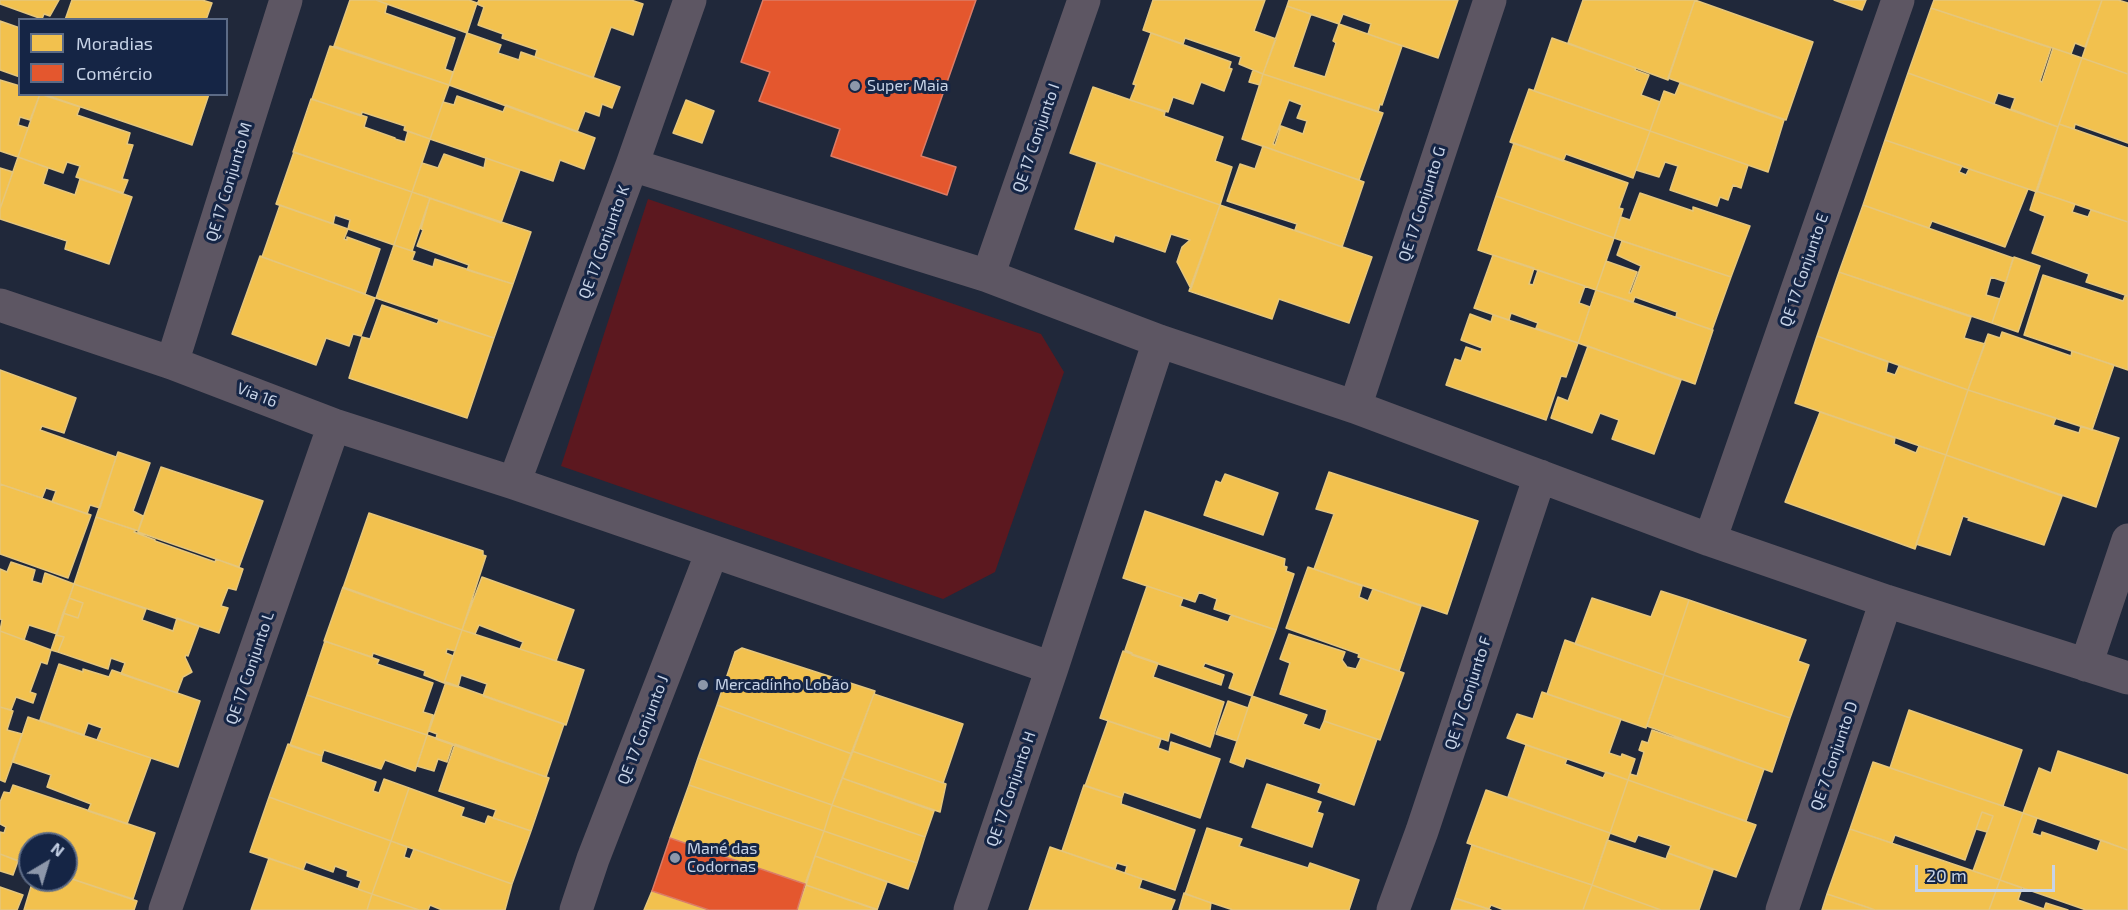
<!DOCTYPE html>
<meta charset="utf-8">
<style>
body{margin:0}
#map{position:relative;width:2128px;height:910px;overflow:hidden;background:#20283a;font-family:"Exo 2",sans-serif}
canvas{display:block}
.legend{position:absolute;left:18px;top:18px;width:210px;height:78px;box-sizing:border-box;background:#152545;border:2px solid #5c6b86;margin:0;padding:8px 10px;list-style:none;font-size:18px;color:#c7d3e7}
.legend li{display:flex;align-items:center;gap:12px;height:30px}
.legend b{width:30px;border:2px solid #5c6b86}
.north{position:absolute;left:18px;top:832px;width:60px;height:60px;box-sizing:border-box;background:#152545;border:2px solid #5c6b86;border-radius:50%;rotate:38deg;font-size:16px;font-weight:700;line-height:24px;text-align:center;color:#c7d3e7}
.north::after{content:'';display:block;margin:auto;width:21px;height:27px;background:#8d97aa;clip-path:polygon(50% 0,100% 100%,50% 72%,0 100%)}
.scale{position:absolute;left:1915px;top:865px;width:140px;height:27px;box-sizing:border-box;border:3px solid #c7d3e7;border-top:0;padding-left:8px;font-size:18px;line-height:21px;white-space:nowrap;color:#c7d3e7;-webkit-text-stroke:4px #152545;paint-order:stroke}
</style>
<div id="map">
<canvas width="2128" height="910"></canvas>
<ul class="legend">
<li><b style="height:16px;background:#f2c14e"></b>Moradias</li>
<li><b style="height:16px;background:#e4572e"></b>Comércio</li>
</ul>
<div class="north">N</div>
<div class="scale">20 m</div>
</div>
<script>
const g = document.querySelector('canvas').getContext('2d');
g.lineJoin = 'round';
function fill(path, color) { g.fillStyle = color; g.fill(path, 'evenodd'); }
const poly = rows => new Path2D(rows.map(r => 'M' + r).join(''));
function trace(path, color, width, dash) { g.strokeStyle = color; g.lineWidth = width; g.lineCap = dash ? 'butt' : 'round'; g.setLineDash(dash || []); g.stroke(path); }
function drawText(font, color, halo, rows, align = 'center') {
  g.font = font + ' "Exo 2",sans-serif'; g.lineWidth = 6; g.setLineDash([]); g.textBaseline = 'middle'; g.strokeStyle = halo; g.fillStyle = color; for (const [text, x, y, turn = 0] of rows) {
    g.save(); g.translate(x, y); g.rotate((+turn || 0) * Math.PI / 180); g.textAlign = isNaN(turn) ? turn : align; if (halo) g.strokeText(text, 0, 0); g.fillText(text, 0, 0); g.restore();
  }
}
fill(poly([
 [648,199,1041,334,1064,372,995,572,943,599,561,466]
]), '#5c181f');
const homes = poly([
 [0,0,59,0,50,16,44,14,42,19,0,4,0,0],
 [72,0,202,0,212,3,206,20,65,20,72,0],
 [350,0,376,0,387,4,385,13,455,38,445,69,453,72,449,85,334,46,350,0],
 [376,0,469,0,477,3,467,33,376,0],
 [479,0,631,0,643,4,633,35,611,27,593,78,535,57,537,50,502,38,503,34,478,25,484,7,477,4,479,0],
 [1153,0,1265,0,1254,31,1276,39,1263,74,1239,64,1241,57,1185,38,1183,44,1143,30,1153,0],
 [1289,0,1458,0,1438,58,1368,34,1371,24,1343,14,1339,24,1287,6,1289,0],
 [1583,0,1695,0,1668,80,1568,43,1583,0],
 [1695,0,1813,42,1786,120,1668,78,1695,0],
 [1834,0,1866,0,1862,10,1834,0],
 [1934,0,2102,0,2085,47,2075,43,2071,54,1931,8,1934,0],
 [2102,0,2118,0,2128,3,2128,74,2082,58,2102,0],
 [1287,6,1311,14,1293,67,1325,77,1336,43,1333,41,1339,24,1402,46,1382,105,1380,104,1378,112,1263,74,1287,6],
 [1931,8,2051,48,2040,81,2042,82,2053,48,2082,58,2058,127,2011,109,2015,98,1998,93,1994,104,1908,73,1931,8],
 [0,21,20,28,20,77,0,70,0,21],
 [467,33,501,45,498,53,519,60,521,52,620,87,612,108,602,104,599,116,585,111,577,132,449,85,467,33],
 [1151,33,1231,62,1229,68,1232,69,1224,91,1201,82,1193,104,1173,97,1168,112,1130,100,1136,85,1133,84,1151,33],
 [1552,38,1636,68,1635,70,1649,75,1641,95,1660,102,1650,131,1534,91,1552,38],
 [330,46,449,85,430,139,404,130,405,126,362,112,361,116,312,99,330,46],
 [2082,58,2128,74,2128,143,2075,124,2074,129,2059,124,2082,58],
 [1253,70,1263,74,1260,85,1249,82,1253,70],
 [1908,73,2058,127,2037,192,1885,140,1908,73],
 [1263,74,1383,113,1359,180,1242,139,1263,74],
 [1289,100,1302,105,1297,118,1307,121,1303,134,1281,126,1275,145,1273,144,1289,100],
 [0,80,20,86,20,94,40,94,30,120,20,117,18,125,28,128,18,157,0,151,0,80],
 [1680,83,1784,120,1768,172,1650,131,1664,91,1675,95,1680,83],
 [1093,87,1165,112,1164,116,1223,137,1215,161,1232,167,1220,205,1070,153,1093,87],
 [1529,89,1650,131,1633,178,1566,154,1563,161,1510,142,1529,89],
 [40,94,80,107,77,115,130,133,127,144,133,145,122,179,128,180,123,193,76,177,80,166,67,162,63,173,18,157,40,94],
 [43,94,209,94,192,145,43,94],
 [457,96,503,112,506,105,595,138,584,169,560,160,553,181,430,139,443,102,454,105,457,96],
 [311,99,367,117,364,127,395,138,395,139,405,142,408,131,430,139,412,192,293,152,311,99],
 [686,100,714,111,702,143,673,133,686,100],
 [2059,124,2128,148,2128,222,2036,191,2059,124],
 [1650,131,1748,165,1741,188,1733,185,1728,200,1720,197,1717,206,1670,190,1678,166,1665,162,1659,177,1636,170,1650,131],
 [1885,140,1962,166,1959,172,1966,175,1969,169,2028,189,2005,247,1932,221,1929,228,1863,205,1885,140],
 [1514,143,1628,183,1619,208,1623,209,1614,238,1496,196,1514,143],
 [1263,146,1364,182,1342,247,1295,230,1297,224,1227,201,1240,164,1255,169,1263,146],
 [294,152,412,192,394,245,348,229,350,220,335,215,333,224,276,204,294,152],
 [444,154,484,168,486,158,520,170,501,223,412,192,422,163,438,168,444,154],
 [18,157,48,168,43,184,75,195,80,179,132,197,109,264,65,249,67,241,0,219,0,209,18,157],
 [1097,162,1220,205,1191,289,1177,262,1182,247,1190,240,1171,234,1165,252,1115,235,1113,242,1075,229,1097,162],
 [0,168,13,172,0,209,0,168],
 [2036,191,2075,204,2072,212,2088,217,2091,210,2128,222,2128,296,2086,282,2089,274,2032,253,2045,216,2030,210,2036,191],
 [412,192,430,198,412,251,394,245,412,192],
 [1640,193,1693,211,1693,207,1750,226,1731,277,1614,238,1621,217,1630,220,1640,193],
 [1496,196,1614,238,1596,290,1478,250,1496,196],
 [430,198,531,232,513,284,467,270,469,265,417,246,423,230,421,229,430,198],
 [280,205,348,229,344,239,347,240,347,237,380,249,365,294,262,257,280,205],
 [1220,205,1372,257,1349,323,1279,299,1272,319,1189,291,1220,205],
 [1863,205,2013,258,2006,282,1991,277,1986,295,2000,299,1992,323,1839,272,1863,205],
 [1622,241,1731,277,1712,330,1676,317,1677,312,1635,297,1633,302,1596,290,1606,261,1637,272,1629,293,1631,293,1641,266,1617,255,1622,241],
 [394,245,415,252,412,260,433,267,435,259,513,284,494,338,376,298,394,245],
 [1493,255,1534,268,1529,284,1533,285,1538,270,1585,286,1579,303,1590,307,1578,343,1536,328,1538,323,1511,313,1509,320,1474,308,1493,255],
 [260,256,375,298,361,336,353,334,349,346,326,338,316,365,232,334,260,256],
 [2014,257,2040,266,2018,332,1992,323,2014,257],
 [1839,272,1971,317,1964,338,1985,344,1968,390,1817,336,1839,272],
 [2043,275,2123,301,2125,296,2128,296,2128,370,2024,335,2043,275],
 [1596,290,1713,330,1695,384,1578,343,1596,290],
 [382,305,437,324,439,320,494,338,467,418,349,378,362,337,370,339,382,305],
 [1470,314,1491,322,1493,315,1578,343,1566,377,1561,376,1546,420,1446,385,1455,359,1461,361,1466,347,1481,352,1482,348,1461,340,1470,314],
 [2002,332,2071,356,2072,351,2114,365,2092,430,1968,390,1988,334,2000,338,2002,332],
 [1817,336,1888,362,1886,372,1895,375,1899,366,1968,390,1946,455,1795,403,1817,336],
 [1588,346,1681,380,1654,454,1612,439,1619,420,1600,413,1592,433,1551,418,1558,397,1568,401,1588,346],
 [0,370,76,398,64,433,42,426,40,430,116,457,100,508,90,505,87,514,52,502,56,491,46,488,42,498,0,484,0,370],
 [1968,390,2056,418,2053,425,2079,433,2081,426,2119,438,2096,507,1946,455,1968,390],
 [1820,412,1895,438,1894,444,1916,453,1919,446,1946,455,1915,549,1785,502,1820,412],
 [118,452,150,463,133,511,143,516,138,531,96,517,118,452],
 [1946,455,2062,496,2044,545,1968,520,1969,518,1963,516,1950,555,1916,544,1946,455],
 [161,467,263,501,239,567,138,532,161,467],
 [1329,472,1478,521,1447,614,1314,569,1334,514,1316,509,1329,472],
 [1225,474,1278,493,1263,535,1204,515,1216,481,1221,483,1225,474],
 [0,484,91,515,68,578,0,554,0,484],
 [1145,511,1285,559,1284,566,1287,567,1286,571,1294,574,1276,630,1214,609,1217,599,1199,592,1195,602,1123,578,1145,511],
 [369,513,483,551,483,555,486,556,462,630,343,588,369,513],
 [96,517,136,530,134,532,155,540,155,541,215,562,216,559,243,569,236,590,228,588,221,606,228,608,219,633,74,584,96,517],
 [11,562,35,570,32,581,42,584,45,573,74,584,57,634,29,625,24,640,0,631,2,620,0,619,0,569,7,572,11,562],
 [1308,567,1362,586,1359,597,1368,601,1373,589,1421,606,1399,671,1358,657,1359,654,1286,628,1308,567],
 [482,577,574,610,556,661,520,649,523,642,479,625,475,634,462,630,482,577],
 [74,584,146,609,142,620,173,631,177,618,199,626,188,656,186,655,185,657,192,672,183,677,177,693,121,674,125,663,111,658,108,669,58,652,64,637,56,635,63,613,78,618,83,603,69,598,74,584],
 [1147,586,1183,598,1180,606,1228,622,1231,615,1276,630,1252,696,1229,688,1234,674,1232,672,1205,663,1203,667,1224,675,1221,685,1132,655,1132,653,1125,650,1147,586],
 [343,587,462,630,455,651,447,649,446,653,453,656,444,683,424,675,425,671,373,653,372,657,324,641,343,587],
 [1661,591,1689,600,1664,675,1575,644,1592,598,1651,617,1661,591],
 [69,598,83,603,78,618,63,613,69,598],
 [1689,600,1806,640,1798,661,1809,665,1790,718,1664,675,1689,600],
 [462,630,584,670,566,725,483,696,487,684,461,675,458,687,444,683,462,630],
 [0,631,51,650,47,664,41,662,30,692,36,694,33,703,16,697,11,710,0,707,0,631],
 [1289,634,1345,652,1342,660,1347,667,1356,669,1361,658,1404,673,1380,740,1324,721,1327,710,1280,694,1290,663,1280,659,1289,634],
 [56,635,64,637,58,652,51,650,56,635],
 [1565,640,1664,675,1646,728,1547,694,1565,640],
 [325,641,379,660,377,664,433,683,423,712,433,715,427,735,307,695,325,641],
 [742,648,875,691,852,754,717,705,735,652,742,648],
 [1123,651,1158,663,1153,677,1224,702,1210,747,1170,732,1168,741,1100,718,1123,651],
 [59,664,83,672,83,669,109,677,112,670,200,701,178,767,97,740,102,728,88,723,84,735,40,720,59,664],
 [1664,675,1790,718,1772,772,1647,726,1664,675],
 [446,682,564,724,546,777,436,739,437,734,429,731,446,682],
 [1542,692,1621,719,1609,753,1621,757,1622,754,1635,759,1628,780,1507,738,1517,714,1533,719,1542,692],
 [874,694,963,724,943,783,852,751,874,694],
 [307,695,427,735,415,771,385,760,381,769,324,750,322,756,291,746,290,745,307,695],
 [1252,696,1307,715,1303,724,1320,730,1324,721,1377,739,1354,805,1318,792,1321,784,1246,758,1243,767,1230,762,1252,696],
 [1228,701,1248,708,1237,741,1216,734,1228,701],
 [717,705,852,754,832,805,698,758,717,705],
 [0,707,13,711,7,730,22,734,5,782,0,780,0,707],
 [1909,710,2022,750,2003,806,1890,768,1909,710],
 [28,717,151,758,127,824,88,811,91,804,47,787,51,775,13,762,28,717],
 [1108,721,1161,739,1158,748,1169,752,1171,742,1220,759,1200,818,1124,792,1122,798,1085,786,1108,721],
 [1652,730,1764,769,1746,821,1628,780,1630,774,1637,776,1644,752,1639,750,1642,741,1648,743,1652,730],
 [427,735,453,744,447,762,438,759,434,771,417,766,427,735],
 [288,744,322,756,321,762,376,782,373,791,379,793,384,779,409,788,391,841,269,797,288,744],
 [455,744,549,778,531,831,493,818,496,810,439,791,455,744],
 [1526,745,1567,759,1565,764,1603,778,1606,772,1628,780,1610,833,1508,797,1526,745],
 [852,751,946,784,940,812,842,778,852,751],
 [2058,751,2128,775,2128,850,2023,813,2039,768,2051,773,2058,751],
 [698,758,832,805,824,831,689,785,698,758],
 [1873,762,2023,813,2000,880,1973,871,1993,816,1982,812,1965,860,1895,835,1892,843,1850,829,1873,762],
 [842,778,934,811,925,837,832,805,842,778],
 [1628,780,1756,825,1736,877,1668,853,1671,846,1638,835,1635,842,1610,833,1628,780],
 [1267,784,1321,802,1317,812,1323,814,1312,847,1252,827,1267,784],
 [13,785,155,833,133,899,66,877,66,844,30,844,30,865,0,854,0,832,4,833,6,827,0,824,0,802,4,792,10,793,13,785],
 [689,785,824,831,805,884,670,838,689,785],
 [1084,785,1122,798,1121,804,1195,830,1175,890,1125,873,1127,866,1117,863,1115,869,1062,851,1084,785],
 [409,788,464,808,461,816,485,824,488,816,531,831,512,884,391,841,409,788],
 [1486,790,1610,833,1592,885,1467,843,1486,790],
 [269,797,391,841,372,894,358,889,361,881,347,876,348,871,335,866,333,872,306,862,303,870,250,852,269,797],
 [832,805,925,837,917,863,824,831,832,805],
 [1982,812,1993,816,1987,832,1976,829,1982,812],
 [2023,813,2037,818,2032,833,2041,836,2042,832,2097,851,2101,840,2128,850,2128,910,2086,910,2000,880,2023,813],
 [1207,828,1242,839,1239,846,1308,868,1310,863,1359,880,1349,910,1233,910,1185,894,1207,828],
 [1850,829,2000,880,1989,910,1875,910,1827,894,1850,829],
 [824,831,917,863,908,889,815,856,824,831],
 [1607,840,1666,859,1668,853,1713,870,1699,910,1661,910,1592,885,1607,840],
 [391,841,407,847,404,857,410,859,414,849,512,884,505,910,442,910,430,905,428,910,419,910,372,894,391,841],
 [1472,845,1592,885,1583,910,1504,910,1491,905,1489,909,1455,898,1472,845],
 [1050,847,1142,879,1139,888,1175,900,1171,910,1029,910,1050,847],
 [0,854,18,861,13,875,0,871,0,854],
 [815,856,887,882,877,910,806,885,815,856],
 [269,858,372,894,367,910,251,910,269,858],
 [66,877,137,901,134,910,24,910,33,880,66,880,66,877],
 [2000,880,2022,888,2018,900,2044,909,2046,903,2068,910,1989,910,2000,880],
 [806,885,876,909,875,910,797,910,806,885],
 [1592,885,1661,910,1583,910,1592,885],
 [0,887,23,895,17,910,0,910,0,887],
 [652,891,709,910,644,910,652,891],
 [1184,893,1211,903,1210,910,1179,910,1184,893],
 [372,894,419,910,367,910,372,894],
 [1827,894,1864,906,1875,910,1822,910,1827,894],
 [1455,898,1457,899,1491,910,1451,910,1455,898]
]);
fill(homes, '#f2c14e');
trace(homes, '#e5c67c', 1.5);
const shops = poly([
 [763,0,976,0,921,156,956,167,947,195,831,156,840,129,759,101,770,72,741,62,763,0],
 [670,838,805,884,797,910,709,910,652,891,670,838]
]);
fill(shops, '#e4572e');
trace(shops, '#db7c66', 1.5);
trace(poly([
 [632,165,988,276,1159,341,1355,407,1710,540,1886,601,2128,678],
 [988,276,1084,0],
 [0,305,172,363,334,425,514,483,1052,668],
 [172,363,286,0],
 [1355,407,1490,0],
 [514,483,632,165,690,0],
 [1710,540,1898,0],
 [2086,665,2128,540],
 [165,910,334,425],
 [576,910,593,859,712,552],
 [970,910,1052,668,1159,341],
 [1393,910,1422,831,1540,476],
 [1782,910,1886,601]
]), '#5d5663', 33);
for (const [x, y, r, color] of [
 [855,86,6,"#8d97aa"],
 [703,685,6,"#8d97aa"],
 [675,858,6,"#8d97aa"]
]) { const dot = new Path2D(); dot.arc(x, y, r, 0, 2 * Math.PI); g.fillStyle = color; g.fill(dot); trace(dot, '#152545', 2); }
drawText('16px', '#c7d3e7', '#152545', [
 ["Super Maia",867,86],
 ["Mercadinho Lobão",715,685],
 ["Mané das",687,849],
 ["Codornas",687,867]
], 'left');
drawText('16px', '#c7d3e7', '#152545', [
 ["QE 17 Conjunto I",1036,138,-71],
 ["QE 17 Conjunto M",229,182,-73],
 ["QE 17 Conjunto G",1422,204,-72],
 ["QE 17 Conjunto K",604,242,-70],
 ["QE 17 Conjunto E",1804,270,-71],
 ["Via 16",257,395,21],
 ["QE 17 Conjunto L",250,668,-71],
 ["QE 17 Conjunto F",1468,693,-72],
 ["QE 17 Conjunto J",643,730,-69],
 ["QE 7 Conjunto D",1834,756,-71],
 ["QE 17 Conjunto H",1011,789,-71]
]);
</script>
